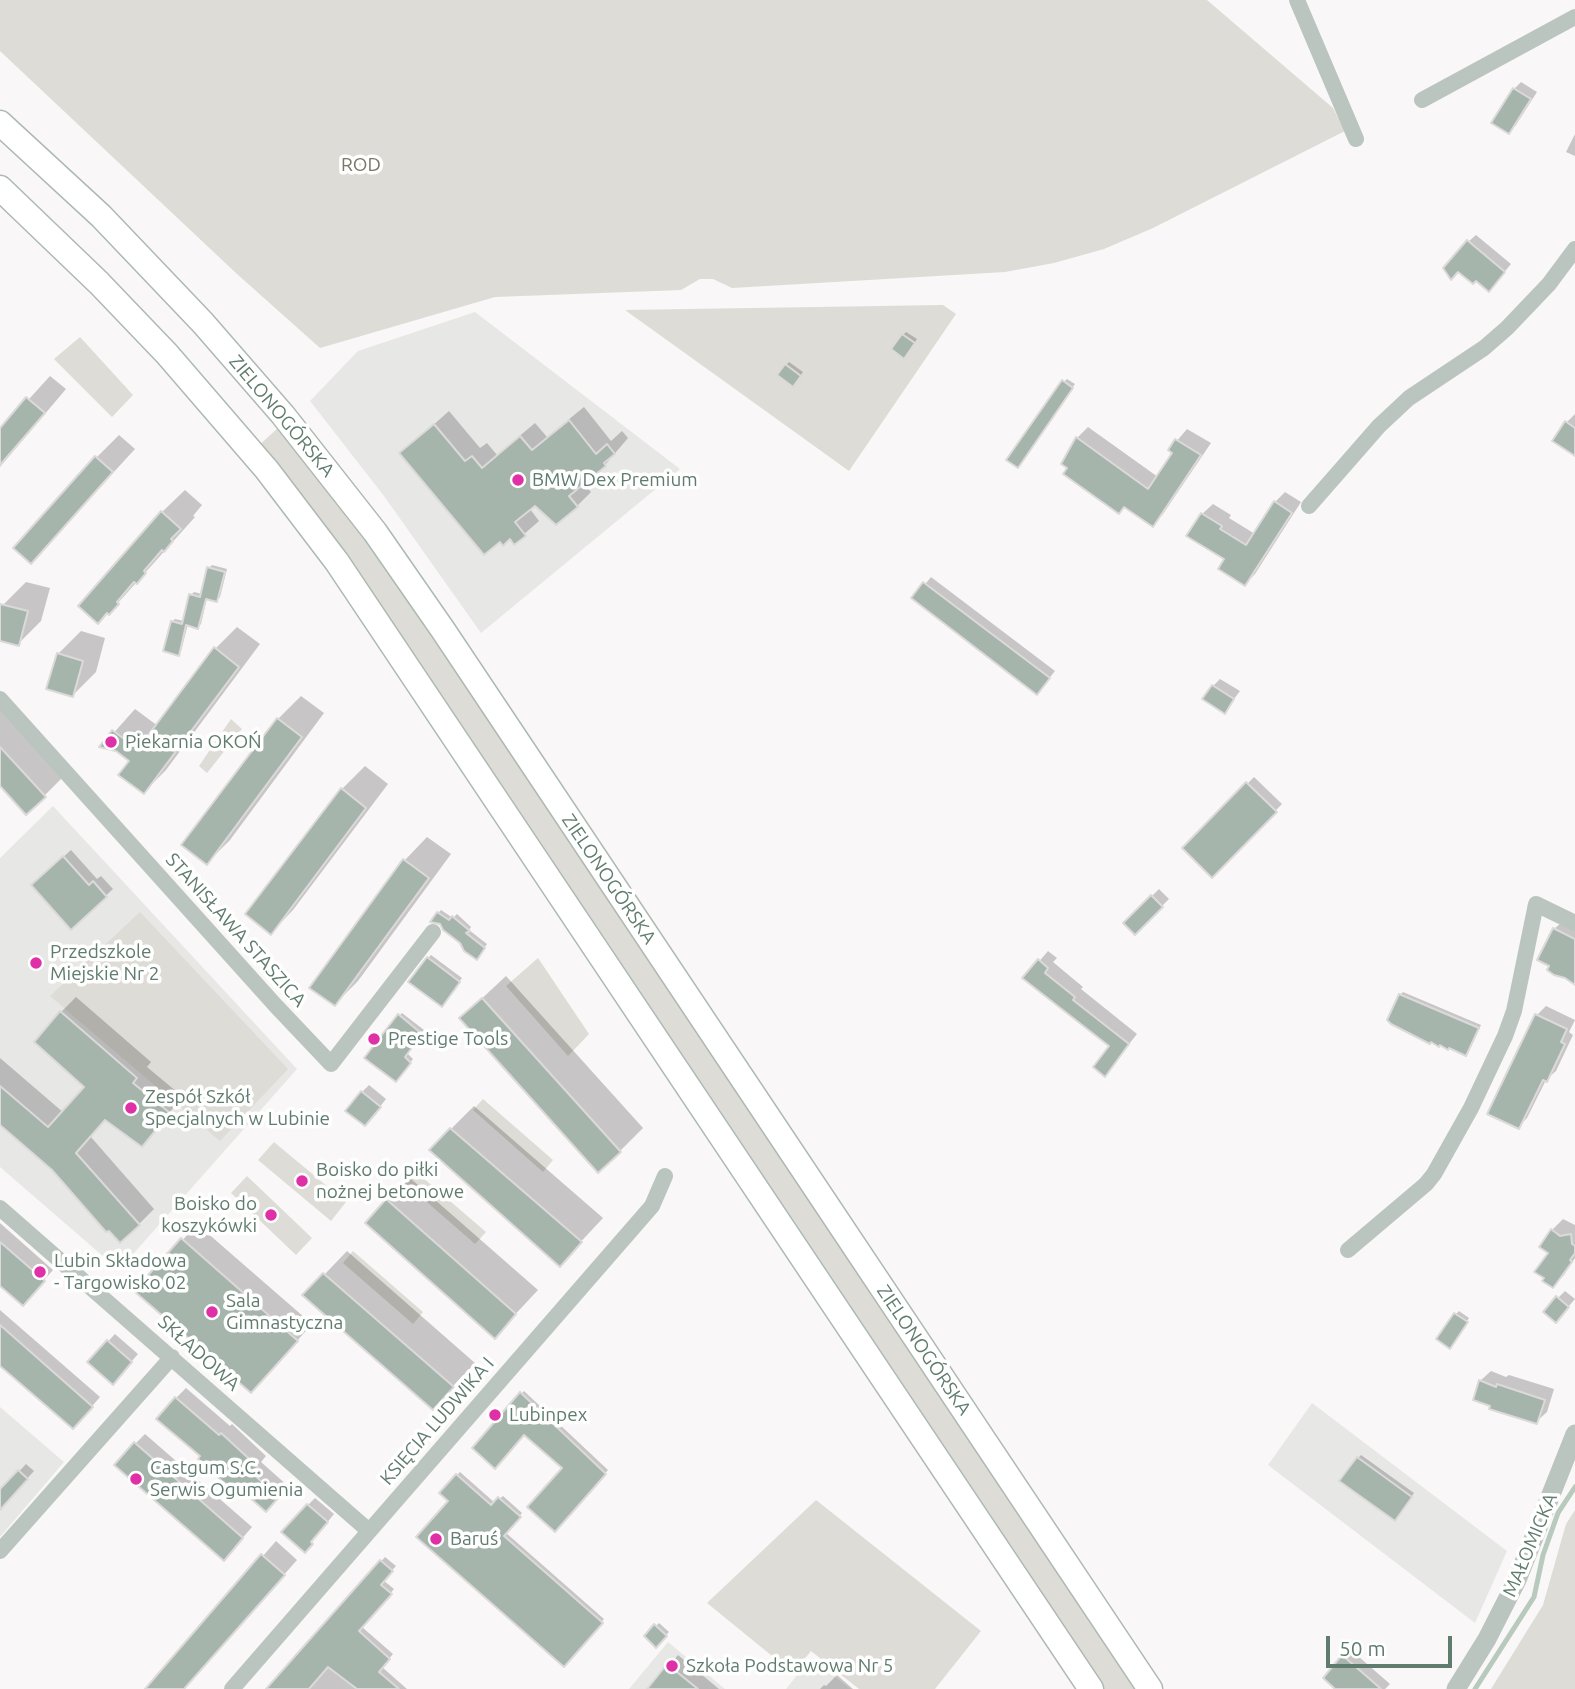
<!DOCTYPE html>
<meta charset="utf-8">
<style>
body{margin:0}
#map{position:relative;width:1575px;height:1689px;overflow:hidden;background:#f9f7f7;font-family:Ubuntu,sans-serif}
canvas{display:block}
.scale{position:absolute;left:1326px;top:1636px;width:126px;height:32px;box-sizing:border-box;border:4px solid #607c6f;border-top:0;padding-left:9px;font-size:21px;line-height:24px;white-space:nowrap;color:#607c6f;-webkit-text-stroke:5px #fff;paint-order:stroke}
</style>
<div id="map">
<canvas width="1575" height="1689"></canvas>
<div class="scale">50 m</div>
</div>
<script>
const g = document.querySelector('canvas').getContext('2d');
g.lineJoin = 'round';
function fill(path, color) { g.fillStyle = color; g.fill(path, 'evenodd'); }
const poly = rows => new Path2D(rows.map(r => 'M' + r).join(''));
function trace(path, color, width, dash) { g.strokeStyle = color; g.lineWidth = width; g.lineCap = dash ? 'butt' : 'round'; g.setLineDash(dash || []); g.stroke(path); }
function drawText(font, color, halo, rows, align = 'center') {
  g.font = font + ' Ubuntu,sans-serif'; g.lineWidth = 7; g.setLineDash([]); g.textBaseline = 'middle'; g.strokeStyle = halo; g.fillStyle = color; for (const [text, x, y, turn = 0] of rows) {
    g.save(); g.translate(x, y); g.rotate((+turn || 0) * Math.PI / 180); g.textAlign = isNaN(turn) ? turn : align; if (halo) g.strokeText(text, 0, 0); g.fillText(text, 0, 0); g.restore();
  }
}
fill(poly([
 [475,312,680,469,481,633,384,496,310,401,358,351],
 [53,806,297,1069,119,1270,0,1167,0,858],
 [1312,1403,1507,1551,1475,1623,1268,1465],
 [0,1407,64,1462,0,1537],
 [668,1642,725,1689,629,1689],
 [811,1658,851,1689,786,1689]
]), '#e7e8e6');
fill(poly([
 [0,0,1207,0,1333,108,1345,131,1153,228,1104,249,1054,263,1005,272,732,288,713,279,700,279,681,290,495,297,320,348,237,274,0,51],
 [943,305,956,314,849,471,625,310],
 [80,337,133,395,112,417,54,359],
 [278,428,340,505,413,609,1138,1689,1104,1689,1050,1614,257,447],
 [231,719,242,729,207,773,199,766],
 [140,912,288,1069,220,1141,50,996],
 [538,958,589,1034,568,1056,506,986],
 [483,1099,553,1160,543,1172,473,1110],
 [274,1142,346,1202,331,1221,258,1160],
 [415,1171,486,1232,475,1244,405,1183],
 [247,1176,312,1238,296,1255,231,1193],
 [353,1251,423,1312,413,1324,343,1263],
 [816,1500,981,1631,935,1689,859,1689,811,1651,793,1673,707,1603],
 [1575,1510,1575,1689,1491,1689,1543,1605,1566,1524]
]), '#dedcd6');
fill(poly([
 [1521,82,1537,92,1516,125,1509,132,1514,89],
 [1575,134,1575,156,1566,152],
 [1476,235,1511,264,1496,282,1468,242],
 [906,332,917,339,907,354,903,335],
 [789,362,803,372,796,382,786,365],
 [50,376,66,389,0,467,0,431],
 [1067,379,1075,384,1021,462,1064,382],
 [584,407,611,441,622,431,628,438,605,465,583,483,591,492,577,506,536,504,530,509,539,521,515,542,402,453,449,411,480,448,487,443,497,455,535,423,547,437],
 [1575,414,1575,454,1566,423],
 [1088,427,1158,477,1175,452,1170,449,1187,429,1211,443,1163,514,1153,525,1077,438],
 [119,435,135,449,31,562,96,458],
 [185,490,202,505,193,516,195,517,109,613,108,611,162,512],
 [1285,492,1301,502,1255,574,1245,584,1226,559,1202,514,1213,504,1231,515,1229,518,1255,534,1275,502],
 [212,565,227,569,220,597,217,600,207,598,201,624,198,627,188,624,181,651,178,654,172,622,175,619,184,621,191,595,194,592,202,594,209,568],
 [931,577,1055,671,1043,686,914,598],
 [26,582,50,588,41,621,18,644,0,639,0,618,3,605],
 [237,627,260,644,166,770,144,792,132,761,116,750,102,746,135,709,158,726,215,649],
 [81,631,105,638,96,672,73,695,58,654],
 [1220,679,1240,691,1224,712,1213,686],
 [301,696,324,713,230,840,207,863,278,719],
 [0,699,67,773,44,796,0,784],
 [365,766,388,784,293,910,271,933,342,789],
 [1254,777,1282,804,1212,875,1184,848],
 [427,837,451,854,358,981,335,1004,405,860],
 [71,850,97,879,101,876,113,889,71,928,40,878],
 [1159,889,1169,899,1135,933,1125,923],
 [441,910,453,918,457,914,471,927,469,930,487,944,480,954,438,913],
 [1562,922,1575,929,1575,981,1554,929],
 [1048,951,1057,958,1053,962,1083,987,1081,989,1137,1034,1105,1074,1111,1046,1025,978],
 [431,955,462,978,444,1002,428,958],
 [506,976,643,1128,620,1151,461,1018],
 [1403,992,1481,1025,1469,1051,1466,1054,1412,1035,1400,995],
 [76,997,151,1062,147,1067,183,1097,141,1145,106,1118,90,1136,154,1209,139,1224,53,1168,0,1122,0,1058,64,1113,86,1087,61,1012],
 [1546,1006,1575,1020,1569,1032,1573,1035,1556,1071,1546,1080,1527,1118,1518,1127,1489,1114,1537,1015],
 [402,1013,424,1030,407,1053,413,1059,399,1077,399,1016],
 [369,1085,386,1099,372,1117,362,1092],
 [474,1106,603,1218,560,1264,451,1129],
 [410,1178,538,1290,495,1336,387,1201],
 [1563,1219,1575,1225,1575,1258,1564,1275,1553,1286,1550,1252,1552,1230],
 [0,1223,53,1270,32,1294,0,1284],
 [197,1224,312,1324,266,1376,137,1291],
 [347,1251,475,1363,433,1407,305,1295],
 [1565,1291,1575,1299,1563,1313,1558,1298],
 [0,1310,100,1397,81,1419,0,1363],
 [1459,1311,1469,1318,1452,1343,1456,1314],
 [115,1334,138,1354,120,1375,89,1362],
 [1491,1371,1506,1377,1509,1375,1554,1389,1547,1412,1536,1422,1480,1381],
 [186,1388,230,1426,232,1424,266,1456,261,1462,288,1486,276,1500,203,1456,172,1402],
 [524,1391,608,1470,555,1530,564,1468,524,1433,475,1448],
 [145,1434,252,1527,233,1549,135,1444],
 [1361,1455,1414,1493,1398,1516,1358,1458],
 [26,1464,34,1471,0,1508,0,1492],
 [460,1472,495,1503,503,1496,522,1513,505,1532,604,1619,563,1665,451,1501,441,1493],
 [315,1498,334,1514,304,1551,308,1505],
 [276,1541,297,1560,183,1689,147,1689],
 [385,1557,396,1566,383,1580,394,1589,362,1627,393,1654,382,1667,407,1689,270,1689],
 [659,1623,669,1632,656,1645,646,1636],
 [1350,1649,1390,1684,1385,1689,1339,1689,1343,1656],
 [678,1655,719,1689,650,1689],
 [837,1675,853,1689,820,1689,824,1685,826,1686]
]), '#0003');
trace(poly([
 [1475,1689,1534,1597,1543,1555,1558,1513,1575,1487]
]), '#b8c9be', 5);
const building = poly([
 [1513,88,1531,99,1509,134,1491,123,1513,88],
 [1467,240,1505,272,1489,292,1476,281,1473,284,1458,272,1451,280,1443,268,1467,240],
 [902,334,915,343,904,359,891,349,902,334],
 [785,364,801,376,793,387,777,375,785,364],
 [1062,380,1073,388,1018,468,1006,460,1062,380],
 [26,397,45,413,0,465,0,428,26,397],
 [569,420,596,454,607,444,615,454,604,463,606,466,569,496,578,507,556,525,535,506,515,522,526,536,514,545,510,539,503,546,500,542,484,555,399,453,434,424,465,461,472,456,482,468,520,436,532,450,569,420],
 [1565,421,1575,428,1575,456,1552,441,1565,421],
 [1076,437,1148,489,1172,453,1168,450,1175,439,1201,455,1153,527,1124,507,1119,514,1063,474,1067,468,1061,464,1076,437],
 [95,456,113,472,31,564,13,548,95,456],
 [1274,501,1292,513,1245,586,1218,569,1224,559,1186,536,1201,513,1222,526,1220,529,1246,545,1274,501],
 [161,511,181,529,171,539,173,541,164,552,162,550,144,571,146,573,137,584,134,582,117,602,119,604,109,615,107,613,98,624,78,606,161,511],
 [207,567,225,572,217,602,206,599,198,629,186,625,179,656,163,651,171,621,182,624,189,594,200,597,207,567],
 [923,582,1050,678,1037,695,911,598,923,582],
 [0,604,28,611,19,646,0,641,0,604],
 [214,647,239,667,144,794,118,775,129,761,116,751,99,747,112,730,138,749,214,647],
 [57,653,83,661,73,697,46,689,57,653],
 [1212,685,1234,699,1225,714,1202,699,1212,685],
 [277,718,302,737,207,865,181,845,277,718],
 [0,747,46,797,26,815,0,786,0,747],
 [1246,782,1277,812,1212,878,1182,848,1246,782],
 [341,788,366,808,271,935,245,914,341,788],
 [63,856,89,885,93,881,107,897,71,930,31,885,63,856],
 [403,859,429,878,335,1006,309,988,403,859],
 [1151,895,1163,907,1135,935,1123,923,1151,895],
 [437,912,449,920,452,916,470,931,466,933,485,948,477,960,464,951,460,943,443,930,440,924,430,922,437,912],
 [1553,928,1575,939,1575,985,1565,978,1554,975,1547,970,1549,966,1537,960,1553,928],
 [427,957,460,982,442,1007,408,982,427,957],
 [1038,959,1048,968,1045,973,1075,997,1073,1000,1129,1044,1105,1077,1093,1067,1109,1046,1022,978,1038,959],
 [1399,994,1479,1028,1466,1056,1449,1048,1448,1050,1440,1045,1439,1047,1431,1042,1430,1044,1391,1024,1387,1020,1399,994],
 [482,998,621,1152,598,1173,459,1018,482,998],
 [60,1011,137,1078,133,1083,170,1113,142,1147,105,1120,76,1153,140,1225,120,1243,109,1231,106,1232,52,1170,0,1125,0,1086,48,1127,84,1087,34,1042,60,1011],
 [398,1014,422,1034,405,1057,411,1063,396,1082,364,1058,398,1014],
 [1535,1014,1567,1029,1561,1042,1565,1044,1547,1082,1543,1080,1519,1129,1487,1114,1535,1014],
 [361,1091,381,1107,365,1126,345,1111,361,1091],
 [450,1128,582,1242,560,1267,429,1150,450,1128],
 [386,1199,516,1314,495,1339,365,1223,386,1199],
 [1551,1229,1560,1236,1571,1234,1572,1244,1575,1246,1575,1253,1570,1260,1572,1262,1553,1288,1542,1281,1544,1278,1534,1272,1548,1253,1539,1247,1551,1229],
 [181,1238,298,1341,251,1393,134,1291,181,1238],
 [0,1242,45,1281,23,1306,0,1286,0,1242],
 [323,1273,454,1387,433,1410,302,1295,323,1273],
 [1556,1296,1569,1307,1556,1323,1543,1312,1556,1296],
 [1454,1313,1468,1322,1450,1349,1436,1339,1454,1313],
 [0,1325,93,1407,73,1429,0,1366,0,1325],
 [107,1340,132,1362,113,1385,87,1362,107,1340],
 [1479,1380,1496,1387,1497,1384,1545,1400,1537,1424,1489,1409,1490,1406,1473,1400,1479,1380],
 [520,1392,606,1474,555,1532,527,1507,562,1468,524,1435,495,1469,472,1448,520,1392],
 [175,1397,219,1435,221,1433,258,1467,252,1473,279,1497,266,1512,239,1488,236,1491,222,1481,198,1459,200,1456,156,1419,175,1397],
 [134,1442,243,1538,224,1561,114,1465,134,1442],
 [1357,1457,1412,1497,1395,1521,1339,1481,1357,1457],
 [18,1470,28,1479,0,1510,0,1489,18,1470],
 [456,1474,491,1505,498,1497,521,1517,504,1536,603,1623,564,1667,416,1537,448,1501,439,1493,456,1474],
 [307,1504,328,1522,311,1542,313,1544,305,1553,281,1532,307,1504],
 [261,1554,285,1575,184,1689,145,1689,261,1554],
 [380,1560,393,1571,381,1585,392,1594,359,1631,390,1659,379,1672,399,1689,357,1689,328,1667,309,1689,266,1689,380,1560],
 [654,1624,667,1636,656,1648,644,1636,654,1624],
 [1342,1655,1364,1674,1381,1689,1335,1689,1323,1678,1342,1655],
 [667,1664,698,1689,647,1689,667,1664]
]);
fill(building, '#a5b5ac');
trace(building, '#dbd9d9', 2);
const primary = poly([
 [0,123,101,216,203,323,283,415,375,532,443,630,1150,1689],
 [0,188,99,283,167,354,267,470,337,562,1091,1689]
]);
trace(primary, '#adb9b3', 27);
trace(poly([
 [1297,0,1356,139],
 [1422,100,1575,17],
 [1309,506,1379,426,1409,398,1484,348,1507,328,1549,284,1575,249],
 [0,699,276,1006,331,1064,433,932],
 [0,1208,369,1531],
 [1348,1250,1426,1184,1434,1174,1471,1108,1505,1036,1514,1011,1536,904,1575,923],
 [0,1551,172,1357],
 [232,1689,652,1206,665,1176]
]), '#bbc5c0', 16);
trace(poly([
 [1456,1689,1487,1639,1517,1580,1575,1434]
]), '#bbc5c0', 19);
trace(primary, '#fff', 24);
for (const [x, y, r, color] of [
 [518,480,7,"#e030a7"],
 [111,742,7,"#e030a7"],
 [36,963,7,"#e030a7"],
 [374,1039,7,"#e030a7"],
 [131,1108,7,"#e030a7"],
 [302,1181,7,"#e030a7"],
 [271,1215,7,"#e030a7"],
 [40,1272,7,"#e030a7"],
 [212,1312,7,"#e030a7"],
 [495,1415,7,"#e030a7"],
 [136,1479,7,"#e030a7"],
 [436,1539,7,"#e030a7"],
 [672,1666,7,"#e030a7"]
]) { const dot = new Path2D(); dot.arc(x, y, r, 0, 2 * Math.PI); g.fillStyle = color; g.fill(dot); trace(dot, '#fff', 2.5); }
drawText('19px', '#7a7764', '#fff', [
 ["ROD",361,165]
]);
drawText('19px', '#607c6f', '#fff', [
 ["ZIELONOGÓRSKA",282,416,50],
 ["ZIELONOGÓRSKA",609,879,56],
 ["STANISŁAWA STASZICA",236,930,48],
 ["ZIELONOGÓRSKA",924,1350,56],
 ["SKŁADOWA",199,1353,42],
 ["KSIĘCIA LUDWIKA I",437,1421,-49],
 ["MAŁOMICKA",1530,1545,-67]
]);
drawText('19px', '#607c6f', '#fff', [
 ["BMW Dex Premium",532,480],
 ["Piekarnia OKOŃ",125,742],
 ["Przedszkole",50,952],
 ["Miejskie Nr 2",50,974],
 ["Prestige Tools",388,1039],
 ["Zespół Szkół",145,1097],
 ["Specjalnych w Lubinie",145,1119],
 ["Boisko do piłki",316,1170],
 ["nożnej betonowe",316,1192],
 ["Boisko do",257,1204,"right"],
 ["koszykówki",257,1226,"right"],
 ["Lubin Składowa",54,1261],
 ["- Targowisko 02",54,1283],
 ["Sala",226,1301],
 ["Gimnastyczna",226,1323],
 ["Lubinpex",509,1415],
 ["Castgum S.C.",150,1468],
 ["Serwis Ogumienia",150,1490],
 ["Baruś",450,1539],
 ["Szkoła Podstawowa Nr 5",686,1666]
], 'left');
</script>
